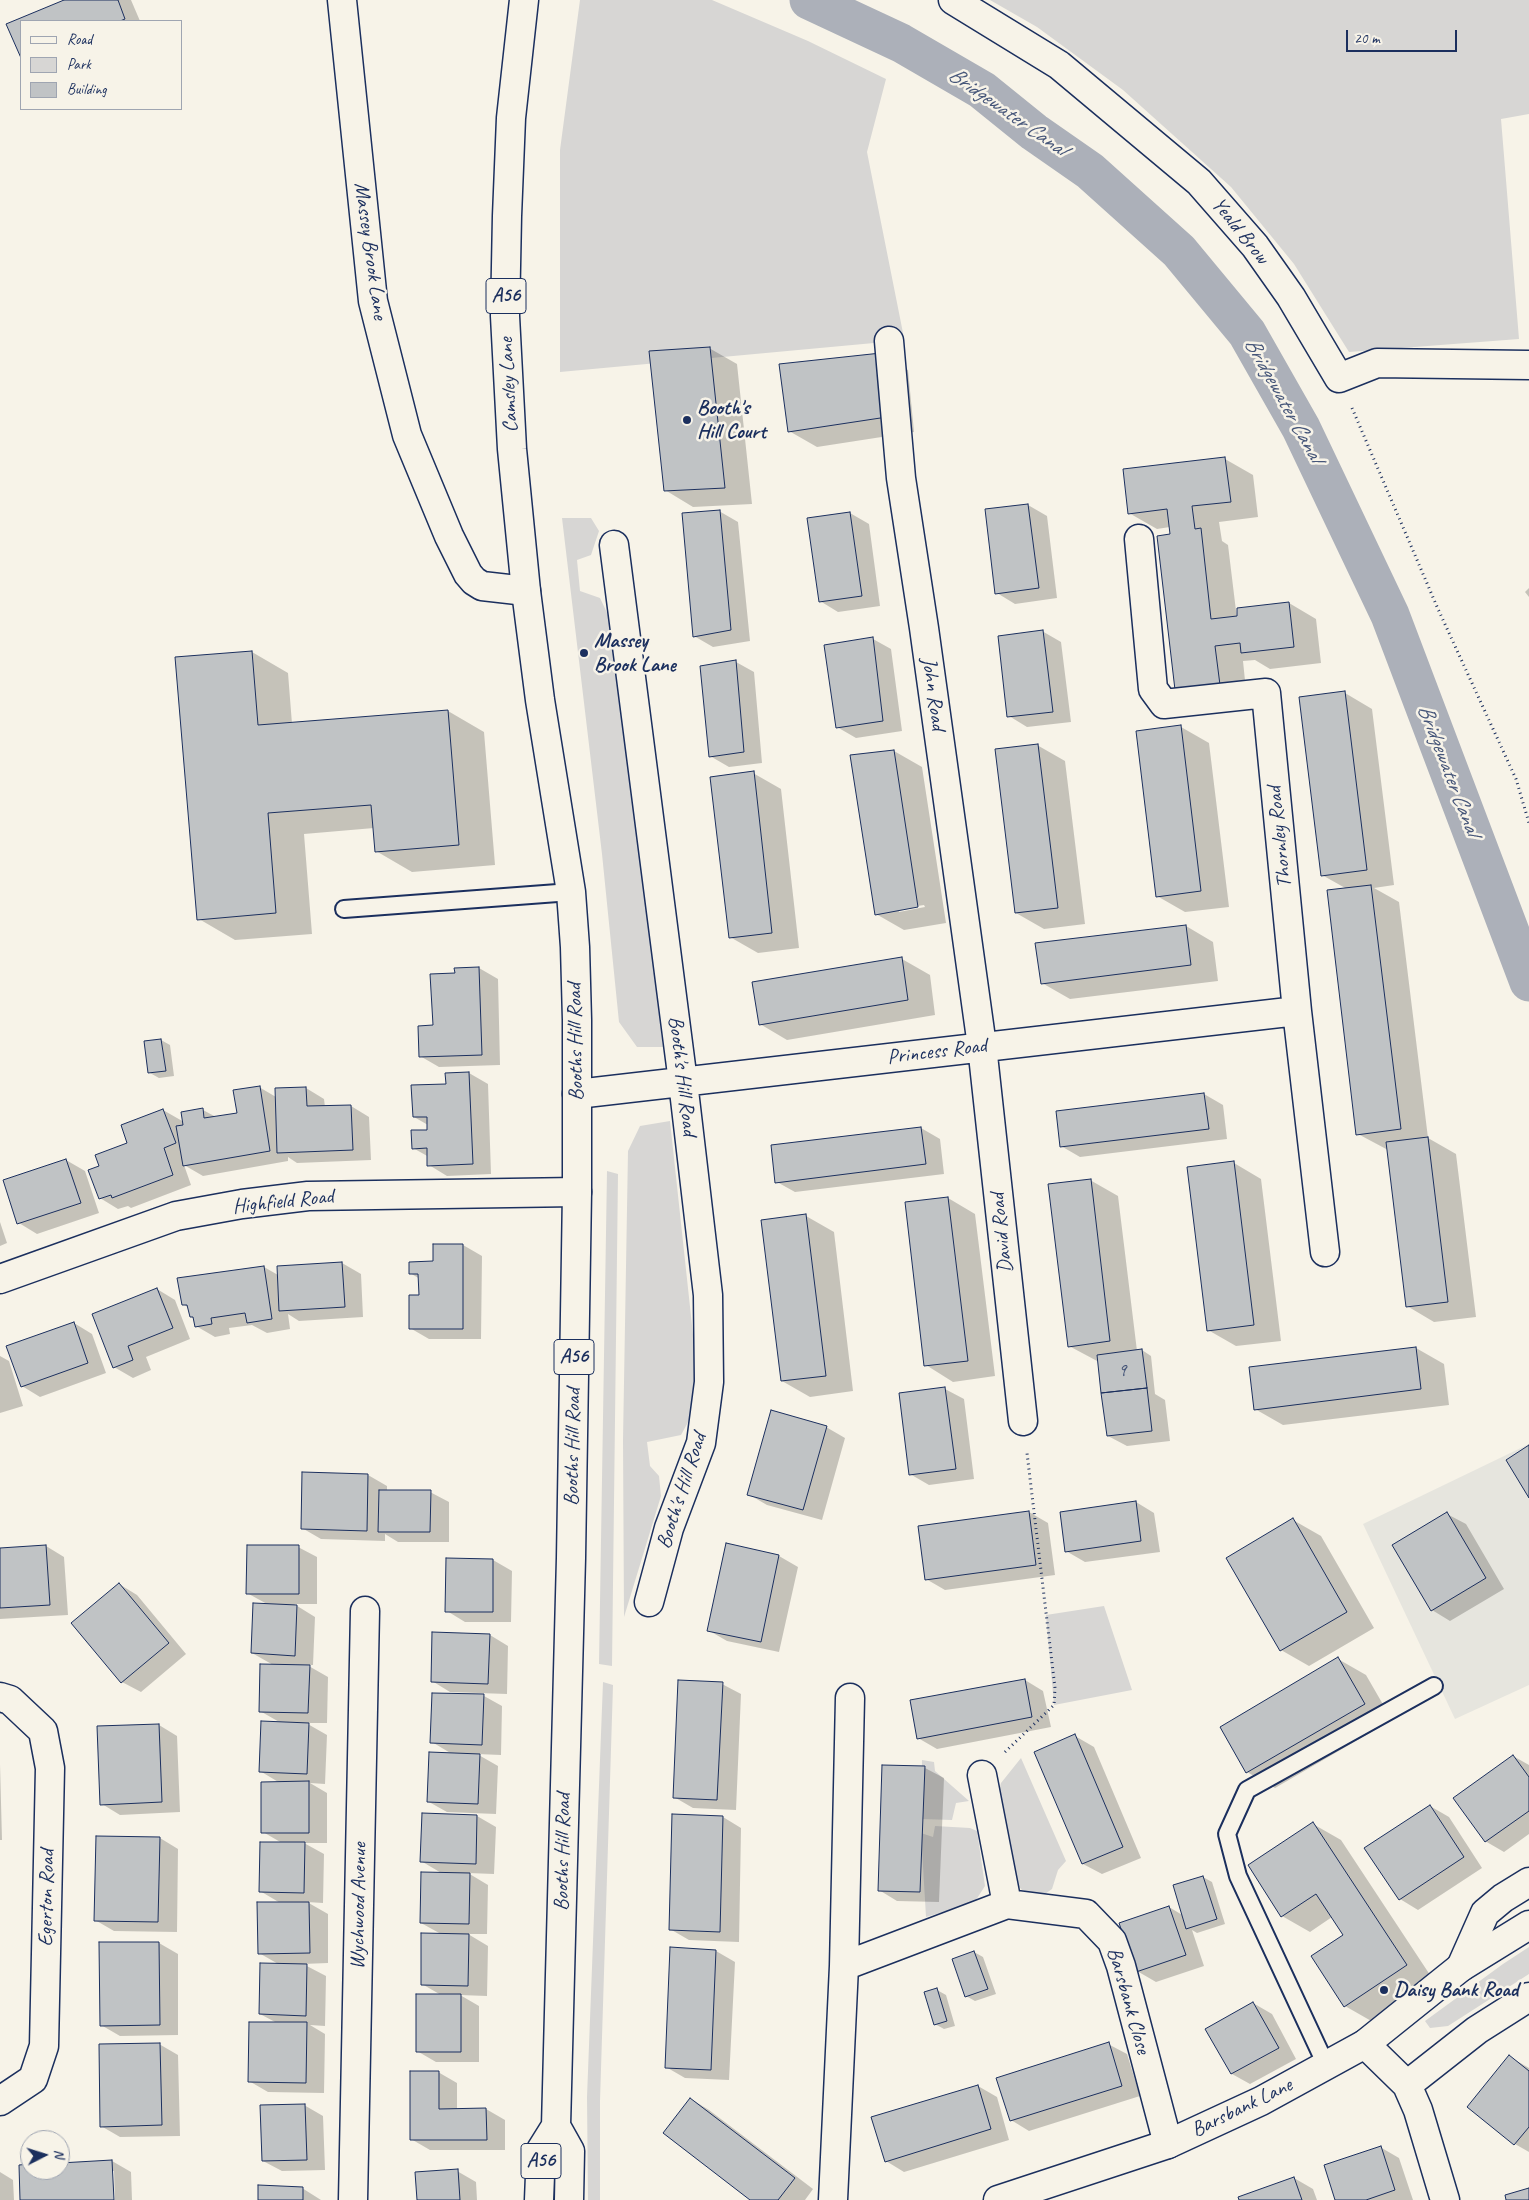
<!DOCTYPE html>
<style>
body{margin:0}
#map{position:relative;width:1529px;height:2200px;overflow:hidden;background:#f7f3e8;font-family:Caveat,sans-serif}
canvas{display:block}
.legend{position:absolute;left:20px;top:20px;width:162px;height:90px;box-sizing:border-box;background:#f7f3e8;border:1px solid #9fa5b1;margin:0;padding:6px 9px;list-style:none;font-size:15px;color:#1b2f5e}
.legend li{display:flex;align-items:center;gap:10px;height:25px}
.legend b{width:25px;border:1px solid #9fa5b1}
.north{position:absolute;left:20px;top:2130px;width:50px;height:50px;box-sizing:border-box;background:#f7f3e8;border:1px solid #9fa5b1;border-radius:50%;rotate:85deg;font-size:14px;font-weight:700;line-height:20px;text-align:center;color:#1b2f5e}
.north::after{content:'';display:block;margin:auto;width:18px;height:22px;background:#1b2f5e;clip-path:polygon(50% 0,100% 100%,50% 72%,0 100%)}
.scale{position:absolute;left:1346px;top:30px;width:111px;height:22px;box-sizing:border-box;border:2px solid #1b2f5e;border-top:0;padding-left:6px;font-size:15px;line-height:18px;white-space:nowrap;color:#1b2f5e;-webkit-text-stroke:4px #f7f3e8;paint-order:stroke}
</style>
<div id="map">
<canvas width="1529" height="2200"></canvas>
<ul class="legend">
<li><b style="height:6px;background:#f7f3e8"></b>Road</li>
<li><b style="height:14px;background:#d7d6d4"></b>Park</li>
<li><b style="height:14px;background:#c0c3c5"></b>Building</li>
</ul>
<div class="north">N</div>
<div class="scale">20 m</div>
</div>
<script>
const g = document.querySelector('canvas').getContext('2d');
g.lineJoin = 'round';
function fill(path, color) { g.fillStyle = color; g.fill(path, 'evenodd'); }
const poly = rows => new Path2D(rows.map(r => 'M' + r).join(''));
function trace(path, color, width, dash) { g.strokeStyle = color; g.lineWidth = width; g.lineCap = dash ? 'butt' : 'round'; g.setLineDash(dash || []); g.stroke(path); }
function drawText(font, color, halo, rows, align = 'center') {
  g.font = font + ' Caveat,sans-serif'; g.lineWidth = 5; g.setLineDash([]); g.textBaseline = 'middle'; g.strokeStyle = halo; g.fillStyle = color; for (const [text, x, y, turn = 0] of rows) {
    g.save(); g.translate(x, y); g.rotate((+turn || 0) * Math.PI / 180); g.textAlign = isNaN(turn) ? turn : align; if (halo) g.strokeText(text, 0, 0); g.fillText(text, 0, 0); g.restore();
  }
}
fill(poly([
 [1529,1444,1529,1685,1455,1719,1363,1524]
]), '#e6e5de');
fill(poly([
 [580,0,712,0,808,41,886,79,867,152,904,338,874,343,560,372,560,150],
 [990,0,1529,0,1529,114,1501,119,1519,339,1349,352,1294,264,1231,187,1123,90,1037,27],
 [562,518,591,518,599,531,591,555,577,560,580,591,600,598,611,621,663,1047,637,1047,619,1022,602,854],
 [670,1121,694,1344,695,1376,693,1413,681,1435,647,1442,650,1466,659,1476,661,1496,624,1617,623,1440,628,1151,640,1126],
 [607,1171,618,1174,612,1666,599,1664],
 [1104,1606,1132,1690,1054,1705,1046,1615],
 [603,1682,613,1685,600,2101,600,2200,588,2200,587,2097],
 [1021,1758,1066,1861,1058,1870,1052,1889,1042,1896,1022,1890,1007,1874,994,1809,1001,1783],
 [922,1760,934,1762,935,1771,969,1801,956,1803,952,1820,921,1819],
 [935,1826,970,1828,977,1831,985,1886,974,1903,926,1917,921,1833,933,1837],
 [1529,1947,1529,1974,1448,2026,1430,2028,1425,2021,1503,1964]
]), '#d7d6d4');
fill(poly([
 [68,0,131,0,140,21,21,21,21,55,8,25],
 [709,348,737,364,752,504,693,507,665,490],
 [881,354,908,370,914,432,817,447,789,431],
 [1225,459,1253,475,1258,517,1219,522,1222,541,1228,545,1237,619,1239,619,1238,609,1289,603,1316,619,1321,663,1270,669,1255,660,1243,661,1247,700,1204,705,1176,689,1158,537,1171,535,1170,527,1157,529,1129,513,1125,470],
 [1226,683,1226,685,1200,688,1200,686],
 [1028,505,1047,516,1057,598,1015,604,997,593,986,510],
 [719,511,738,522,750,641,713,647,694,636],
 [850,513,869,524,880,606,838,612,820,601],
 [1529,588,1529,597,1525,592],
 [1042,631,1061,642,1071,722,1027,727,1009,716],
 [873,639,891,649,902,731,856,738,837,727],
 [252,652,288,673,292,724,448,711,484,732,495,865,412,872,376,851,374,828,304,834,312,934,235,940,199,919],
 [736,662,754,672,762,763,729,767,710,756],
 [1345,693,1372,709,1394,885,1374,888,1399,902,1428,1138,1456,1154,1476,1317,1434,1322,1407,1306,1388,1150,1358,1134,1347,889,1322,875],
 [1181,727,1209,743,1229,907,1185,912,1157,896],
 [1037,745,1065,761,1085,924,1044,929,1016,913],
 [894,751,922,767,946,923,904,930,876,914],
 [924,905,925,907,899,912,899,909],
 [753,773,781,789,799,948,758,953,730,937],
 [1186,926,1213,942,1218,981,1070,999,1042,983],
 [902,959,930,975,935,1015,787,1040,760,1024],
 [479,968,498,979,500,1065,439,1067,420,1056,456,974,455,969],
 [161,1040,170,1045,174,1076,159,1078,150,1073],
 [469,1073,488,1084,491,1174,447,1176,429,1165,429,1157,413,1148,429,1131,428,1125,414,1117,447,1085,447,1074],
 [259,1087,276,1097,306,1088,324,1099,325,1107,351,1106,369,1117,371,1160,297,1163,288,1157,288,1161,203,1176,184,1165,191,1185,131,1208,128,1206,118,1209,100,1198,101,1167,129,1144,163,1110,184,1122,203,1110,216,1117,238,1114],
 [1204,1094,1223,1105,1227,1139,1080,1157,1061,1146],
 [921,1128,940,1139,944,1174,795,1192,777,1182,772,1146],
 [66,1160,85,1171,99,1213,37,1234,19,1223],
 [1234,1163,1261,1179,1281,1341,1236,1346,1208,1330],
 [1090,1180,1118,1196,1137,1351,1142,1350,1151,1356,1155,1394,1165,1400,1170,1441,1127,1446,1108,1436,1099,1362,1069,1346],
 [948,1198,975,1214,995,1376,953,1382,926,1365],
 [806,1216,834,1232,853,1391,810,1397,782,1381],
 [0,1222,7,1243,0,1246],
 [463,1245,482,1256,481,1339,429,1339,410,1328,420,1296,420,1279,410,1273,434,1263,434,1246],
 [342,1263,361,1274,363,1317,299,1321,288,1314,290,1329,267,1333,252,1325,229,1328,230,1334,215,1337,196,1326,189,1308,183,1304,264,1267,278,1275,278,1268],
 [157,1289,175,1300,190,1339,146,1357,151,1370,133,1378,114,1367],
 [74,1323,92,1334,106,1373,40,1397,22,1386],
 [1416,1348,1444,1364,1449,1405,1283,1425,1255,1409,1251,1369],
 [0,1356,9,1361,23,1406,0,1413],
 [945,1389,964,1399,974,1479,929,1485,910,1474,900,1394],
 [826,1427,845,1438,822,1520,767,1505,748,1494],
 [303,1473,368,1475,387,1486,387,1491,430,1492,449,1502,449,1542,398,1542,385,1534,385,1541,321,1539,302,1528],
 [1136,1502,1154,1513,1160,1552,1085,1562,1066,1551],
 [1029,1512,1048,1523,1055,1575,945,1590,926,1579],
 [1447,1514,1466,1524,1504,1589,1450,1621,1432,1610],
 [1293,1520,1321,1536,1374,1628,1309,1666,1281,1650,1228,1558],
 [727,1545,779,1556,798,1567,779,1652,727,1641,708,1630],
 [46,1546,64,1557,68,1615,0,1619,0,1549],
 [298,1547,317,1557,317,1604,294,1604,315,1617,313,1665,307,1665,328,1677,327,1723,306,1723,327,1735,325,1784,310,1783,327,1793,327,1843,304,1843,324,1854,323,1903,307,1902,328,1914,328,1963,303,1964,326,1976,325,2026,310,2025,325,2034,324,2093,268,2092,249,2081,277,2023,260,2014,280,1965,259,1953,282,1904,260,1891,282,1843,263,1832,280,1783,260,1771,281,1723,260,1711,275,1666,252,1653,267,1604,247,1593],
 [447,1560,493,1560,512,1571,511,1622,465,1622,447,1611],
 [119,1584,137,1595,186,1654,141,1692,122,1682],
 [490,1635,508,1646,507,1694,450,1692,432,1681],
 [1338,1659,1366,1675,1392,1720,1275,1788,1247,1772],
 [1025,1680,1043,1691,1051,1727,937,1749,918,1738],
 [722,1684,741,1694,736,1810,693,1808,674,1797],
 [484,1696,502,1706,501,1755,477,1754,498,1766,496,1814,447,1812,429,1802,452,1754,432,1742],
 [159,1725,177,1736,180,1812,120,1815,102,1804],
 [1075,1736,1094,1747,1141,1858,1102,1874,1083,1864,1036,1753],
 [1513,1756,1529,1765,1529,1834,1504,1852,1485,1841],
 [0,1764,2,1840,0,1840],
 [883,1766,925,1768,944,1778,939,1902,897,1901,879,1890],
 [1430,1806,1449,1817,1482,1868,1418,1910,1400,1899],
 [423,1814,477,1816,496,1827,494,1874,468,1873,488,1885,487,1934,468,1934,488,1946,487,1996,460,1995,479,2006,479,2062,436,2062,417,2051,441,1995,422,1984,441,1934,421,1923,443,1874,421,1861],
 [723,1817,741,1828,739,1942,689,1940,670,1929],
 [1313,1824,1341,1840,1434,1981,1373,2022,1345,2006,1313,1957,1345,1936,1332,1917,1310,1932,1282,1916],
 [160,1838,178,1849,177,1932,114,1931,95,1920],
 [1203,1877,1212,1882,1225,1924,1197,1933,1192,1930,1204,1966,1156,1982,1137,1971,1169,1907,1184,1916],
 [101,1943,159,1943,178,1954,178,2035,120,2036,101,2025],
 [716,1951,735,1962,729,2080,685,2078,666,2067],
 [974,1952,983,1957,996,1994,975,2001,966,1996],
 [937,1990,946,1995,955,2026,944,2029,935,2024],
 [1253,2003,1272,2014,1296,2059,1250,2084,1232,2074],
 [159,2044,178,2055,180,2136,120,2137,101,2126],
 [1108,2044,1127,2054,1140,2096,1029,2131,1011,2120],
 [1510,2057,1529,2068,1529,2152,1515,2144,1469,2107],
 [438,2072,457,2083,457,2110,486,2109,505,2120,505,2150,430,2150,411,2139],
 [978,2086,997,2097,1009,2140,904,2172,886,2161],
 [691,2099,709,2110,813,2189,805,2200,752,2200],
 [304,2105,323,2116,325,2170,282,2171,263,2161],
 [1380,2147,1399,2158,1413,2200,1337,2200],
 [112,2161,131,2172,132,2200,115,2200,114,2171,112,2171,113,2200,22,2200,30,2165,30,2170,60,2170,60,2164],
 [457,2171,476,2182,477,2200,418,2200],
 [0,2172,13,2180,14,2200,0,2200],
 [1294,2178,1313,2189,1317,2200,1240,2200],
 [302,2188,321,2200,259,2200]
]), '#0003');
trace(poly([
 [809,0,901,43,982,90,1034,132,1090,171,1179,251,1247,333,1301,428,1390,615,1529,982]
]), '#acb0b9', 39);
const building = poly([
 [64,0,118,0,125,19,120,21,21,21,21,58,6,24,64,0],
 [710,347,725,488,664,491,649,351,710,347],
 [881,353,887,417,788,432,779,364,881,353],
 [1225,457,1231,502,1192,506,1195,529,1201,528,1211,619,1237,616,1237,608,1289,602,1294,647,1241,653,1240,643,1215,646,1220,685,1175,690,1157,536,1170,534,1167,509,1128,514,1123,469,1225,457],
 [1028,504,1039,588,995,594,985,509,1028,504],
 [720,510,731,630,693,637,682,513,720,510],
 [850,512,862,596,819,602,807,518,850,512],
 [1043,630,1053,712,1007,717,998,636,1043,630],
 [873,637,883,721,836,728,824,645,873,637],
 [252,651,258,725,448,710,459,845,375,852,371,805,268,813,276,913,197,920,175,657,252,651],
 [736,660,744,752,709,757,700,666,736,660],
 [1345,691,1367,870,1321,876,1299,697,1345,691],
 [1181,725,1201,891,1156,897,1136,731,1181,725],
 [1038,744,1058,908,1015,913,995,749,1038,744],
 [894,750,918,907,875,915,850,755,894,750],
 [754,771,772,933,729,938,710,777,754,771],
 [1371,885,1401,1129,1356,1135,1327,890,1371,885],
 [1186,925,1191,965,1041,984,1035,943,1186,925],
 [902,957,908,1000,759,1025,752,982,902,957],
 [479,967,482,1055,419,1057,418,1026,433,1025,430,974,455,973,454,968,479,967],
 [161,1039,166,1071,148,1073,144,1041,161,1039],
 [469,1072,473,1164,427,1166,427,1148,412,1149,411,1130,427,1130,427,1117,413,1117,411,1085,446,1084,445,1073,469,1072],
 [260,1086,270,1151,183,1166,176,1126,183,1125,181,1112,203,1108,204,1118,237,1113,233,1090,260,1086],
 [306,1087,307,1106,351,1105,353,1150,277,1153,275,1088,306,1087],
 [1204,1093,1209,1129,1060,1147,1056,1111,1204,1093],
 [163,1109,176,1143,164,1148,173,1175,112,1198,111,1195,99,1199,88,1170,99,1166,95,1155,127,1143,121,1125,163,1109],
 [921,1127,926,1164,775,1183,771,1145,921,1127],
 [1428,1137,1448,1302,1406,1307,1386,1142,1428,1137],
 [66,1159,81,1203,17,1224,3,1180,66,1159],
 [1234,1161,1254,1325,1207,1331,1187,1167,1234,1161],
 [1091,1179,1110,1341,1068,1347,1048,1184,1091,1179],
 [948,1197,968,1361,924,1366,905,1202,948,1197],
 [806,1214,826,1376,781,1381,761,1220,806,1214],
 [433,1244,463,1244,463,1329,409,1329,409,1295,419,1295,418,1274,409,1274,409,1262,433,1261,433,1244],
 [342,1262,345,1307,279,1311,277,1266,342,1262],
 [264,1266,272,1319,247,1323,245,1313,211,1318,212,1324,195,1327,193,1317,190,1317,187,1305,182,1305,177,1278,264,1266],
 [157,1288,173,1328,128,1346,133,1360,113,1368,92,1314,157,1288],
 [74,1322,88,1363,21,1387,6,1346,74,1322],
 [1416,1347,1421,1389,1254,1410,1249,1367,1416,1347],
 [1142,1349,1147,1388,1101,1393,1097,1355,1142,1349],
 [945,1387,956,1469,909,1475,899,1393,945,1387],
 [1147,1388,1152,1431,1107,1436,1101,1393,1147,1388],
 [771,1410,827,1426,803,1510,747,1495,771,1410],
 [1529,1445,1529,1498,1506,1460,1529,1445],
 [302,1472,368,1474,367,1531,301,1529,302,1472],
 [379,1490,431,1490,430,1532,378,1532,379,1490],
 [1136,1501,1141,1541,1065,1552,1060,1512,1136,1501],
 [1029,1511,1036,1565,925,1580,918,1526,1029,1511],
 [1447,1512,1486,1578,1431,1611,1392,1545,1447,1512],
 [1293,1518,1347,1612,1280,1651,1226,1558,1293,1518],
 [726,1543,779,1555,761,1642,707,1631,726,1543],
 [46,1545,50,1605,0,1608,0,1548,46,1545],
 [247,1545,299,1545,299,1594,246,1594,247,1545],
 [446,1558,493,1559,493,1612,445,1612,446,1558],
 [119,1583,169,1643,121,1683,71,1623,119,1583],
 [253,1603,297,1605,295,1656,251,1653,253,1603],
 [432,1632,490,1634,488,1684,431,1682,432,1632],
 [1338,1657,1365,1704,1246,1773,1220,1727,1338,1657],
 [260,1664,310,1665,308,1713,259,1712,260,1664],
 [1025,1679,1032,1717,917,1739,910,1700,1025,1679],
 [678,1680,723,1682,717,1800,673,1798,678,1680],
 [432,1693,484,1694,482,1745,430,1743,432,1693],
 [261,1721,309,1723,307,1774,259,1772,261,1721],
 [159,1724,162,1802,100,1805,97,1726,159,1724],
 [1075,1734,1123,1847,1082,1864,1034,1752,1075,1734],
 [429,1752,480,1754,478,1804,427,1802,429,1752],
 [1513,1755,1529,1777,1529,1811,1485,1842,1453,1798,1513,1755],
 [882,1765,925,1766,920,1892,878,1891,882,1765],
 [309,1781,309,1833,261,1833,261,1782,309,1781],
 [1430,1805,1464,1857,1399,1900,1364,1848,1430,1805],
 [422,1813,477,1815,476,1864,420,1862,422,1813],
 [672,1814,723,1816,720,1932,669,1930,672,1814],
 [1313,1822,1407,1965,1344,2007,1311,1956,1343,1935,1316,1894,1281,1917,1248,1865,1313,1822],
 [96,1836,160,1837,158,1922,94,1921,96,1836],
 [260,1842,305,1842,304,1893,259,1892,260,1842],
 [421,1872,470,1873,469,1924,420,1923,421,1872],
 [1203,1876,1217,1919,1186,1929,1173,1885,1203,1876],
 [257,1902,309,1902,310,1953,258,1954,257,1902],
 [1169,1906,1186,1955,1136,1972,1119,1923,1169,1906],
 [421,1933,469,1934,468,1986,421,1985,421,1933],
 [99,1942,159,1942,160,2025,100,2026,99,1942],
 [670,1947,716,1950,711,2070,665,2068,670,1947],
 [974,1951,988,1989,965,1997,952,1959,974,1951],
 [260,1963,307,1964,306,2016,259,2014,260,1963],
 [937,1988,947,2021,934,2025,924,1992,937,1988],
 [416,1994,461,1994,461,2052,416,2052,416,1994],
 [1253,2002,1279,2048,1231,2074,1205,2029,1253,2002],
 [249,2022,307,2022,306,2083,248,2082,249,2022],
 [1109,2042,1122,2086,1010,2121,996,2078,1109,2042],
 [160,2043,162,2125,100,2127,99,2044,160,2043],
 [1509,2055,1529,2071,1529,2127,1514,2145,1467,2107,1509,2055],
 [410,2071,439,2071,439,2109,486,2108,487,2140,410,2140,410,2071],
 [978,2085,991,2129,885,2162,871,2117,978,2085],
 [690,2098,795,2178,778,2200,750,2200,663,2133,690,2098],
 [305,2104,307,2160,262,2161,260,2105,305,2104],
 [1381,2146,1395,2190,1366,2200,1335,2200,1324,2165,1381,2146],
 [112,2160,114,2200,20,2200,19,2165,30,2164,30,2170,60,2170,60,2163,112,2160],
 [458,2169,460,2200,417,2200,415,2172,458,2169],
 [1294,2177,1302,2200,1239,2200,1238,2197,1294,2177],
 [258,2185,303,2187,303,2200,258,2200,258,2185],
 [1529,2188,1529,2200,1506,2200,1505,2195,1529,2188]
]);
fill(building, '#c0c3c5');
trace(building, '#1b2f5e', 1);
const lane = poly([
 [344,909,571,892],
 [1326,2065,1238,1876,1227,1834,1247,1790,1434,1686]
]);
const street = poly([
 [953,0,1059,65,1199,182,1255,246,1291,297,1339,378,1377,363,1529,365],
 [889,341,901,478,924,628,982,1046,1023,1421],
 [1139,539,1153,689,1164,704,1266,693,1297,1011,1325,1252],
 [614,545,683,1082,708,1295,709,1382,701,1443,669,1528,649,1602],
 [577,1094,1297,1011],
 [0,1279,176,1216,242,1204,308,1196,577,1192],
 [0,1697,10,1700,43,1731,50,1768,44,2046,33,2079,0,2101],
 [982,1775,1007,1904],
 [844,1966,1007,1904,1086,1914,1112,1941,1121,1966,1168,2144],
 [1461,1967,1485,1913,1503,1898,1529,1882],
 [1365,2044,1407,2085,1418,2110,1445,2200],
 [1407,2085,1477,2030,1529,1997],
 [353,2200,365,1611],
 [833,2200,844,1966,850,1698]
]);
const secondary = poly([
 [342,0,373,301,407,435,449,536,468,574,474,581,482,586,526,591],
 [998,2200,1168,2144,1261,2101,1365,2044,1461,1967,1529,1925]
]);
const primary = poly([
 [524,0,511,118,507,216,505,316,512,449,526,591,540,700,571,892,575,947,577,1020,577,1192,571,1558,556,2126,541,2150,539,2200],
 [556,2126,570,2151,569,2200]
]);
trace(lane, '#1b2f5e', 20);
trace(street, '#1b2f5e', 31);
trace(secondary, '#1b2f5e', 31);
trace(primary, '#1b2f5e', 31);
trace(poly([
 [1352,408,1438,609,1516,779,1529,823],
 [1005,1752,1054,1705,1055,1688,1027,1453]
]), '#1b2f5e', 3, [1, 4]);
trace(lane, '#f7f3e8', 16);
trace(street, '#f7f3e8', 28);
trace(secondary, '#f7f3e8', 28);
trace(primary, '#f7f3e8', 28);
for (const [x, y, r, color] of [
 [687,420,5,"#1b2f5e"],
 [584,653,5,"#1b2f5e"],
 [1384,1990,5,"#1b2f5e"]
]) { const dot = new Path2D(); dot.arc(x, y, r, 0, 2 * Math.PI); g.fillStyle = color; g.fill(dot); trace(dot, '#f7f3e8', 2); }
drawText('19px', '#445478', null, [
 ["9",1122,1371]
]);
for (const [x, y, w] of [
 [506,296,40],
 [574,1357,40],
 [541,2161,40]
]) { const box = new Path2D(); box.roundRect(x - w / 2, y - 17.5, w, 35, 4); g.fillStyle = '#f7f3e8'; g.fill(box); trace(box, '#1b2f5e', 1); }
drawText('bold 20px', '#1b2f5e', null, [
 ["A56",506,296],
 ["A56",574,1357],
 ["A56",541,2161]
]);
drawText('21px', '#1b2f5e', '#f7f3e8', [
 ["Yeald Brow",1240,231,51],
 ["Massey Brook Lane",370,251,82],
 ["Camsley Lane",509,385,-93],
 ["John Road",933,694,82],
 ["Thornley Road",1280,837,-96],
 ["Booths Hill Road",576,1042,-91],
 ["Princess Road",937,1052,-7],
 ["Booth's Hill Road",682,1076,83],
 ["Highfield Road",283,1202,-6],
 ["David Road",1002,1233,-96],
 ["Booths Hill Road",573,1447,-89],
 ["Booth's Hill Road",682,1491,-72],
 ["Booths Hill Road",563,1852,-89],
 ["Egerton Road",47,1898,-89],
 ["Wychwood Avenue",359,1906,-89],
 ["Barsbank Close",1128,2001,74],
 ["Barsbank Lane",1242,2108,-26]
]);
drawText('bold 21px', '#1b2f5e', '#f7f3e8', [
 ["Booth's",697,408],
 ["Hill Court",697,432],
 ["Massey",594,641],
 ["Brook Lane",594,665],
 ["Daisy Bank Road",1394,1990]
], 'left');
drawText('italic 22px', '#465679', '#f7f3e8', [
 ["Bridgewater Canal",1007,112,35],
 ["Bridgewater Canal",1283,400,61],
 ["Bridgewater Canal",1448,770,69]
]);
</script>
